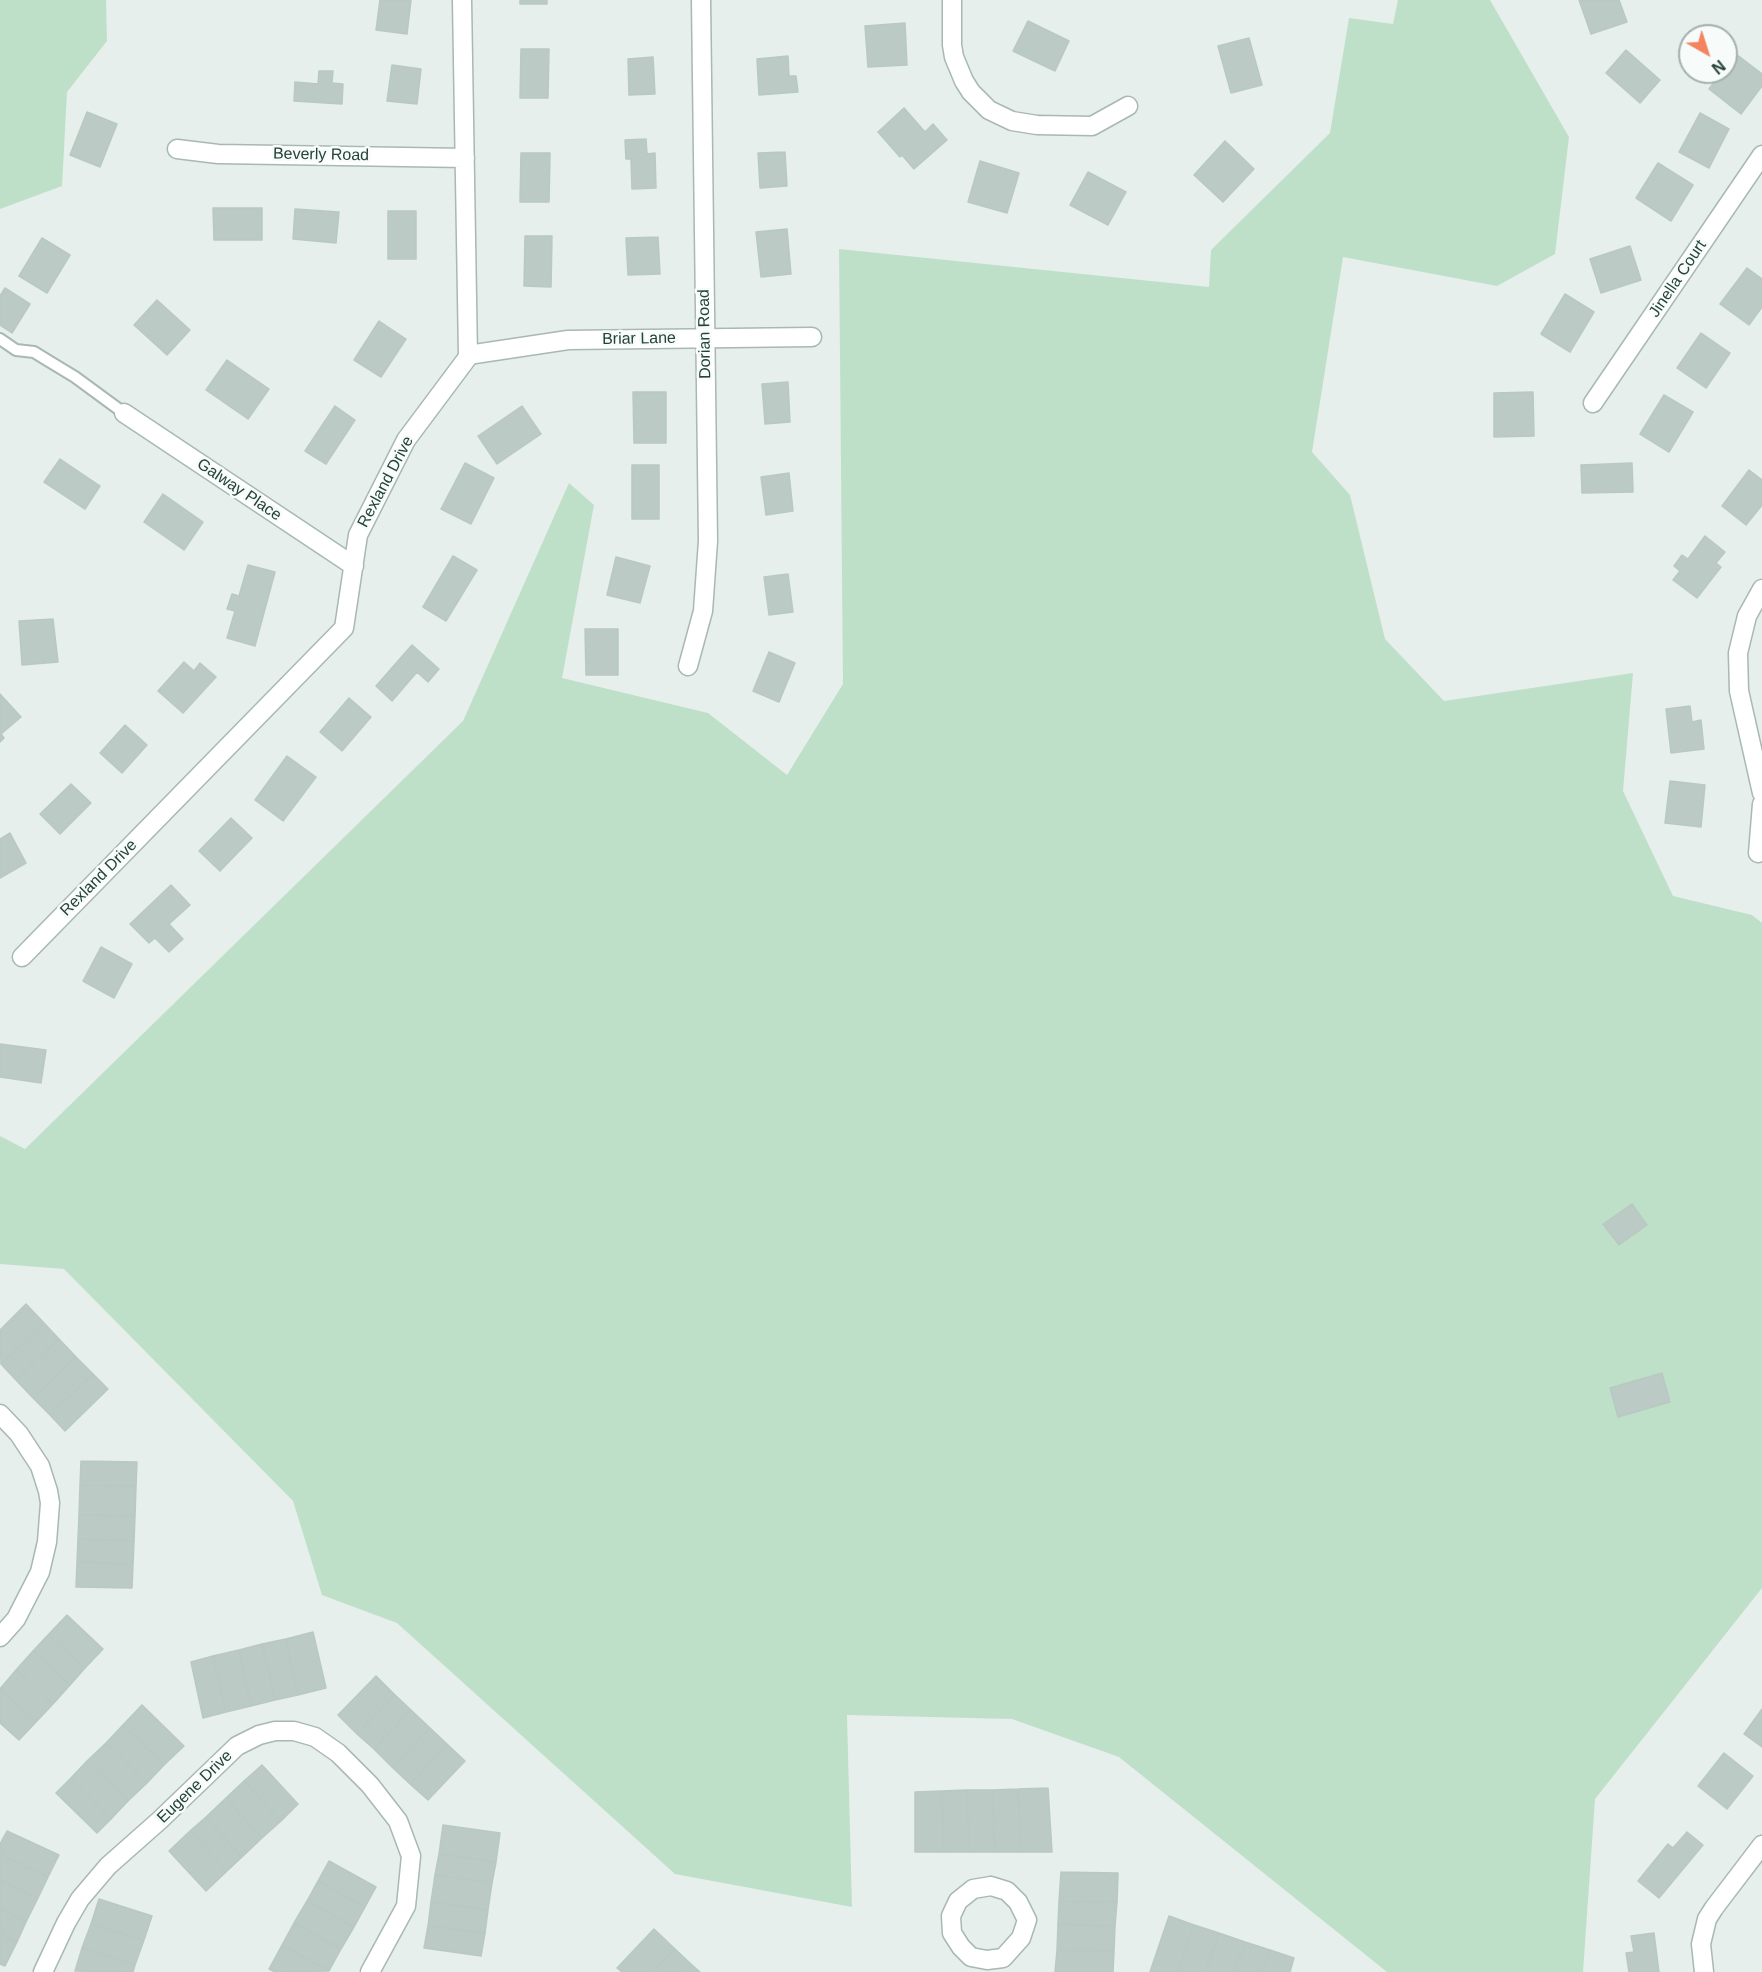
<!DOCTYPE html>
<style>
body{margin:0}
#map{position:relative;width:1762px;height:1972px;overflow:hidden;background:#e6efeb;font-family:Arial,sans-serif}
canvas{display:block}
.north{position:absolute;left:1678px;top:24px;width:60px;height:60px;box-sizing:border-box;background:#f7fbf9;border:2px solid #a3b1ad;border-radius:50%;rotate:141deg;font-size:16px;font-weight:700;line-height:24px;text-align:center;color:#24423a}
.north::after{content:'';display:block;margin:auto;width:21px;height:27px;background:#f4845f;clip-path:polygon(50% 0,100% 100%,50% 72%,0 100%)}
</style>
<div id="map">
<canvas width="1762" height="1972"></canvas>
<div class="north">N</div>
</div>
<script>
const g = document.querySelector('canvas').getContext('2d');
g.lineJoin = 'round';
function fill(path, color) { g.fillStyle = color; g.fill(path, 'evenodd'); }
const poly = rows => new Path2D(rows.map(r => 'M' + r).join(''));
function trace(path, color, width, dash) { g.strokeStyle = color; g.lineWidth = width; g.lineCap = dash ? 'butt' : 'round'; g.setLineDash(dash || []); g.stroke(path); }
function drawText(font, color, halo, rows, align = 'center') {
  g.font = font + ' Arial,sans-serif'; g.lineWidth = 5; g.setLineDash([]); g.textBaseline = 'middle'; g.strokeStyle = halo; g.fillStyle = color; for (const [text, x, y, turn = 0] of rows) {
    g.save(); g.translate(x, y); g.rotate((+turn || 0) * Math.PI / 180); g.textAlign = isNaN(turn) ? turn : align; if (halo) g.strokeText(text, 0, 0); g.fillText(text, 0, 0); g.restore();
  }
}
fill(poly([
 [0,0,106,0,107,41,67,92,62,186,0,209],
 [1398,0,1490,0,1569,137,1555,254,1497,286,1343,257,1312,452,1350,495,1385,639,1444,701,1633,673,1623,791,1673,896,1752,915,1762,923,1762,1588,1595,1799,1583,1972,1387,1972,1119,1757,1012,1719,847,1715,852,1907,675,1874,397,1623,322,1595,293,1501,64,1269,0,1264,0,1136,25,1149,463,721,569,483,594,505,562,678,708,713,787,775,843,684,839,249,1209,287,1211,250,1330,133,1349,18,1393,24]
]), '#bfe0c8');
const building = poly([
 [380,0,411,0,407,34,376,30,380,0],
 [520,0,547,0,547,4,520,4,520,0],
 [1579,0,1619,0,1627,22,1591,34,1579,0],
 [1028,21,1069,41,1055,71,1013,51,1028,21],
 [905,23,907,65,868,67,865,26,905,23],
 [1249,38,1262,85,1231,93,1218,46,1249,38],
 [521,49,549,49,548,98,520,98,521,49],
 [1626,50,1660,80,1640,103,1606,73,1626,50],
 [1736,54,1762,74,1762,86,1741,114,1709,89,1722,72,1726,72,1726,67,1736,54],
 [788,56,789,76,796,76,798,92,759,95,757,59,788,56],
 [653,57,655,94,629,95,628,59,653,57],
 [392,65,421,69,417,104,387,101,392,65],
 [319,71,333,71,332,83,343,84,342,104,294,101,295,82,318,84,319,71],
 [904,108,925,132,933,124,947,140,914,169,902,155,900,157,878,132,904,108],
 [87,112,117,124,100,167,70,155,87,112],
 [1700,113,1729,129,1709,168,1679,152,1700,113],
 [646,139,647,154,655,153,656,188,632,189,631,159,626,159,625,140,646,139],
 [1225,141,1254,169,1223,202,1194,175,1225,141],
 [785,152,787,186,760,188,758,153,785,152],
 [521,153,550,153,549,202,520,202,521,153],
 [980,161,1019,173,1007,213,968,202,980,161],
 [1658,163,1693,185,1671,221,1636,198,1658,163],
 [1088,172,1126,192,1108,225,1070,205,1088,172],
 [213,208,262,208,262,240,214,240,213,208],
 [295,209,339,212,336,243,293,239,295,209],
 [388,211,416,211,416,259,388,259,388,211],
 [787,229,791,274,761,277,756,232,787,229],
 [525,236,552,236,551,287,524,286,525,236],
 [658,237,660,274,628,275,626,238,658,237],
 [42,238,70,255,47,293,19,276,42,238],
 [1630,246,1641,280,1601,293,1590,259,1630,246],
 [1747,268,1762,279,1762,307,1749,325,1720,304,1747,268],
 [5,288,30,304,12,333,0,325,0,296,5,288],
 [1565,294,1594,312,1570,352,1541,334,1565,294],
 [157,300,190,330,167,355,134,325,157,300],
 [379,321,406,339,381,377,354,360,379,321],
 [1701,333,1730,353,1706,388,1677,368,1701,333],
 [227,360,269,389,248,419,206,390,227,360],
 [788,382,790,422,765,424,762,384,788,382],
 [633,392,666,392,666,443,634,443,633,392],
 [1533,392,1534,436,1494,437,1494,393,1533,392],
 [1664,395,1693,412,1669,452,1640,434,1664,395],
 [335,406,355,420,326,464,305,451,335,406],
 [522,406,541,434,497,464,478,436,522,406],
 [60,459,100,486,85,509,44,482,60,459],
 [465,463,494,478,471,524,441,509,465,463],
 [1632,463,1633,492,1582,493,1581,465,1632,463],
 [632,465,659,465,659,519,632,519,632,465],
 [1749,470,1762,480,1762,505,1746,525,1722,506,1749,470],
 [789,473,793,511,766,515,761,477,789,473],
 [163,494,203,522,184,550,144,522,163,494],
 [1705,536,1725,552,1716,563,1721,567,1697,598,1673,580,1680,571,1674,566,1682,555,1688,559,1705,536],
 [453,556,477,570,446,621,423,607,453,556],
 [616,557,650,566,640,603,607,595,616,557],
 [248,565,275,572,255,646,227,638,235,611,227,609,232,594,239,596,248,565],
 [788,574,793,612,769,615,764,577,788,574],
 [53,619,58,662,22,665,19,621,53,619],
 [585,629,618,629,618,675,586,675,585,629],
 [412,645,439,669,428,682,417,672,392,701,376,686,412,645],
 [769,652,795,663,779,702,753,691,769,652],
 [184,662,194,671,200,663,216,677,183,713,158,691,184,662],
 [0,694,21,717,1,734,4,738,0,742,0,694],
 [349,698,371,717,342,751,320,732,349,698],
 [1690,706,1692,722,1701,720,1704,749,1671,753,1666,709,1690,706],
 [125,725,147,745,122,773,100,753,125,725],
 [287,756,316,777,283,821,255,800,287,756],
 [1670,781,1705,785,1701,827,1665,823,1670,781],
 [71,784,91,803,60,834,40,814,71,784],
 [231,818,252,838,220,871,199,851,231,818],
 [10,833,26,863,0,878,0,839,10,833],
 [171,885,190,905,169,924,183,939,169,952,155,938,149,943,130,924,171,885],
 [101,947,132,964,114,998,83,981,101,947],
 [0,1044,46,1050,41,1083,0,1077,0,1044],
 [1632,1204,1647,1225,1619,1245,1603,1224,1632,1204],
 [26,1304,44,1323,1,1364,0,1330,26,1304],
 [44,1323,59,1339,16,1380,1,1364,44,1323],
 [59,1339,76,1357,33,1398,16,1380,59,1339],
 [76,1357,93,1374,50,1415,33,1398,76,1357],
 [1662,1373,1670,1402,1618,1417,1610,1388,1662,1373],
 [93,1374,108,1389,65,1431,50,1415,93,1374],
 [81,1461,137,1462,136,1486,80,1485,81,1461],
 [80,1485,136,1486,135,1516,79,1515,80,1485],
 [79,1515,135,1516,134,1541,78,1539,79,1515],
 [78,1539,134,1541,133,1564,77,1562,78,1539],
 [77,1562,133,1564,132,1588,76,1587,77,1562],
 [67,1615,103,1649,85,1668,48,1635,67,1615],
 [313,1632,326,1688,298,1695,286,1639,313,1632],
 [48,1635,85,1668,70,1685,33,1651,48,1635],
 [286,1639,298,1695,275,1700,262,1644,286,1639],
 [262,1644,275,1700,251,1706,239,1650,262,1644],
 [239,1650,251,1706,226,1712,213,1656,239,1650],
 [33,1651,70,1685,53,1704,16,1670,33,1651],
 [213,1656,226,1712,203,1718,191,1662,213,1656],
 [16,1670,53,1704,36,1722,0,1689,16,1670],
 [376,1676,395,1695,357,1734,338,1715,376,1676],
 [0,1689,36,1722,19,1740,0,1723,0,1689],
 [395,1695,411,1710,374,1749,357,1734,395,1695],
 [142,1705,184,1746,164,1765,123,1725,142,1705],
 [1762,1709,1762,1747,1744,1734,1762,1709],
 [411,1710,430,1728,392,1767,374,1749,411,1710],
 [123,1725,164,1765,147,1783,106,1743,123,1725],
 [430,1728,448,1745,410,1784,392,1767,430,1728],
 [106,1743,147,1783,128,1801,87,1761,106,1743],
 [448,1745,465,1761,428,1800,410,1784,448,1745],
 [1724,1753,1753,1776,1727,1809,1698,1786,1724,1753],
 [87,1761,128,1801,111,1819,70,1779,87,1761],
 [262,1765,298,1804,281,1821,244,1781,262,1765],
 [70,1779,111,1819,97,1833,56,1793,70,1779],
 [244,1781,281,1821,262,1838,226,1798,244,1781],
 [1048,1788,1052,1852,1021,1852,1018,1789,1048,1788],
 [1018,1789,1021,1852,995,1852,992,1790,1018,1789],
 [967,1790,992,1790,995,1852,969,1852,967,1790],
 [967,1790,969,1852,944,1852,942,1791,967,1790],
 [942,1791,944,1852,915,1852,915,1792,942,1791],
 [226,1798,262,1838,242,1857,206,1817,226,1798],
 [206,1817,242,1857,227,1871,190,1831,206,1817],
 [443,1825,500,1833,496,1862,439,1854,443,1825],
 [7,1831,59,1855,48,1877,0,1854,0,1844,7,1831],
 [190,1831,227,1871,206,1891,169,1851,190,1831],
 [1687,1832,1703,1845,1659,1898,1638,1881,1668,1844,1673,1848,1687,1832],
 [0,1854,48,1877,38,1898,0,1880,0,1854],
 [439,1854,496,1862,492,1883,435,1875,439,1854],
 [329,1861,376,1887,365,1907,318,1881,329,1861],
 [1061,1872,1118,1873,1117,1902,1059,1901,1061,1872],
 [435,1875,492,1883,488,1910,431,1902,435,1875],
 [0,1880,38,1898,26,1922,0,1909,0,1880],
 [318,1881,365,1907,354,1927,307,1901,318,1881],
 [99,1899,152,1916,144,1940,91,1924,99,1899],
 [307,1901,354,1927,341,1949,294,1923,307,1901],
 [1059,1901,1117,1902,1115,1926,1058,1924,1059,1901],
 [431,1902,488,1910,485,1933,428,1926,431,1902],
 [0,1909,26,1922,17,1942,0,1934,0,1909],
 [1169,1916,1194,1925,1178,1972,1150,1972,1169,1916],
 [294,1923,341,1949,329,1971,282,1945,294,1923],
 [91,1924,144,1940,135,1965,82,1948,91,1924],
 [1058,1924,1115,1926,1114,1951,1057,1950,1058,1924],
 [1194,1925,1219,1933,1205,1972,1178,1972,1194,1925],
 [428,1926,485,1933,481,1956,424,1948,428,1926],
 [654,1929,675,1949,653,1972,622,1972,617,1968,654,1929],
 [1219,1933,1245,1942,1234,1972,1205,1972,1219,1933],
 [1654,1933,1659,1972,1629,1972,1626,1953,1634,1952,1631,1936,1654,1933],
 [0,1934,17,1942,5,1966,0,1964,0,1934],
 [1245,1942,1270,1950,1262,1972,1234,1972,1245,1942],
 [282,1945,329,1971,275,1972,269,1969,282,1945],
 [82,1948,135,1965,133,1972,75,1971,82,1948],
 [675,1949,692,1965,685,1972,653,1972,675,1949],
 [1057,1950,1114,1951,1113,1972,1055,1972,1057,1950],
 [1270,1950,1294,1958,1290,1972,1262,1972,1270,1950],
 [692,1965,700,1972,685,1972,692,1965]
]);
fill(building, '#bbcac4');
trace(building, '#b8c9c2', 1.5);
const service = poly([
 [0,339,16,350,34,352,47,360,75,377,124,413]
]);
const minor = poly([
 [952,0,952,45,954,57,964,81,971,92,989,110,1012,121,1037,125,1092,126,1128,106],
 [177,149,218,154,465,158],
 [468,355,568,340,812,337],
 [1593,403,1762,155],
 [124,413,354,566],
 [1762,589,1747,616,1738,653,1739,691,1762,793],
 [688,666,703,611,708,541,701,0],
 [1758,853,1762,804],
 [22,957,344,628,358,535,406,440,468,357,462,0],
 [0,1414,19,1434,40,1466,48,1491,50,1503,47,1542,40,1572,16,1619,0,1637],
 [991,1886,1007,1891,1018,1902,1027,1920,1021,1938,1003,1958,987,1960,971,1957,961,1947,952,1933,951,1916,958,1901,973,1889,991,1886],
 [43,1972,66,1923,80,1899,108,1866,160,1820,237,1746,259,1735,275,1731,294,1731,315,1737,338,1753,370,1785,398,1821,411,1856,406,1906,370,1972],
 [1704,1972,1701,1944,1707,1919,1714,1908,1762,1845]
]);
trace(service, '#a8b8b2', 14);
trace(minor, '#a8b8b2', 21);
trace(service, '#fff', 10);
trace(minor, '#fff', 18);
drawText('16px', '#24423a', '#f7fbf9', [
 ["Beverly Road",321,155,1],
 ["Jinella Court",1678,279,-56],
 ["Dorian Road",705,334,-91],
 ["Briar Lane",639,339,-1],
 ["Rexland Drive",386,482,-62],
 ["Galway Place",239,490,34],
 ["Rexland Drive",99,878,-45],
 ["Eugene Drive",195,1787,-44]
]);
</script>
